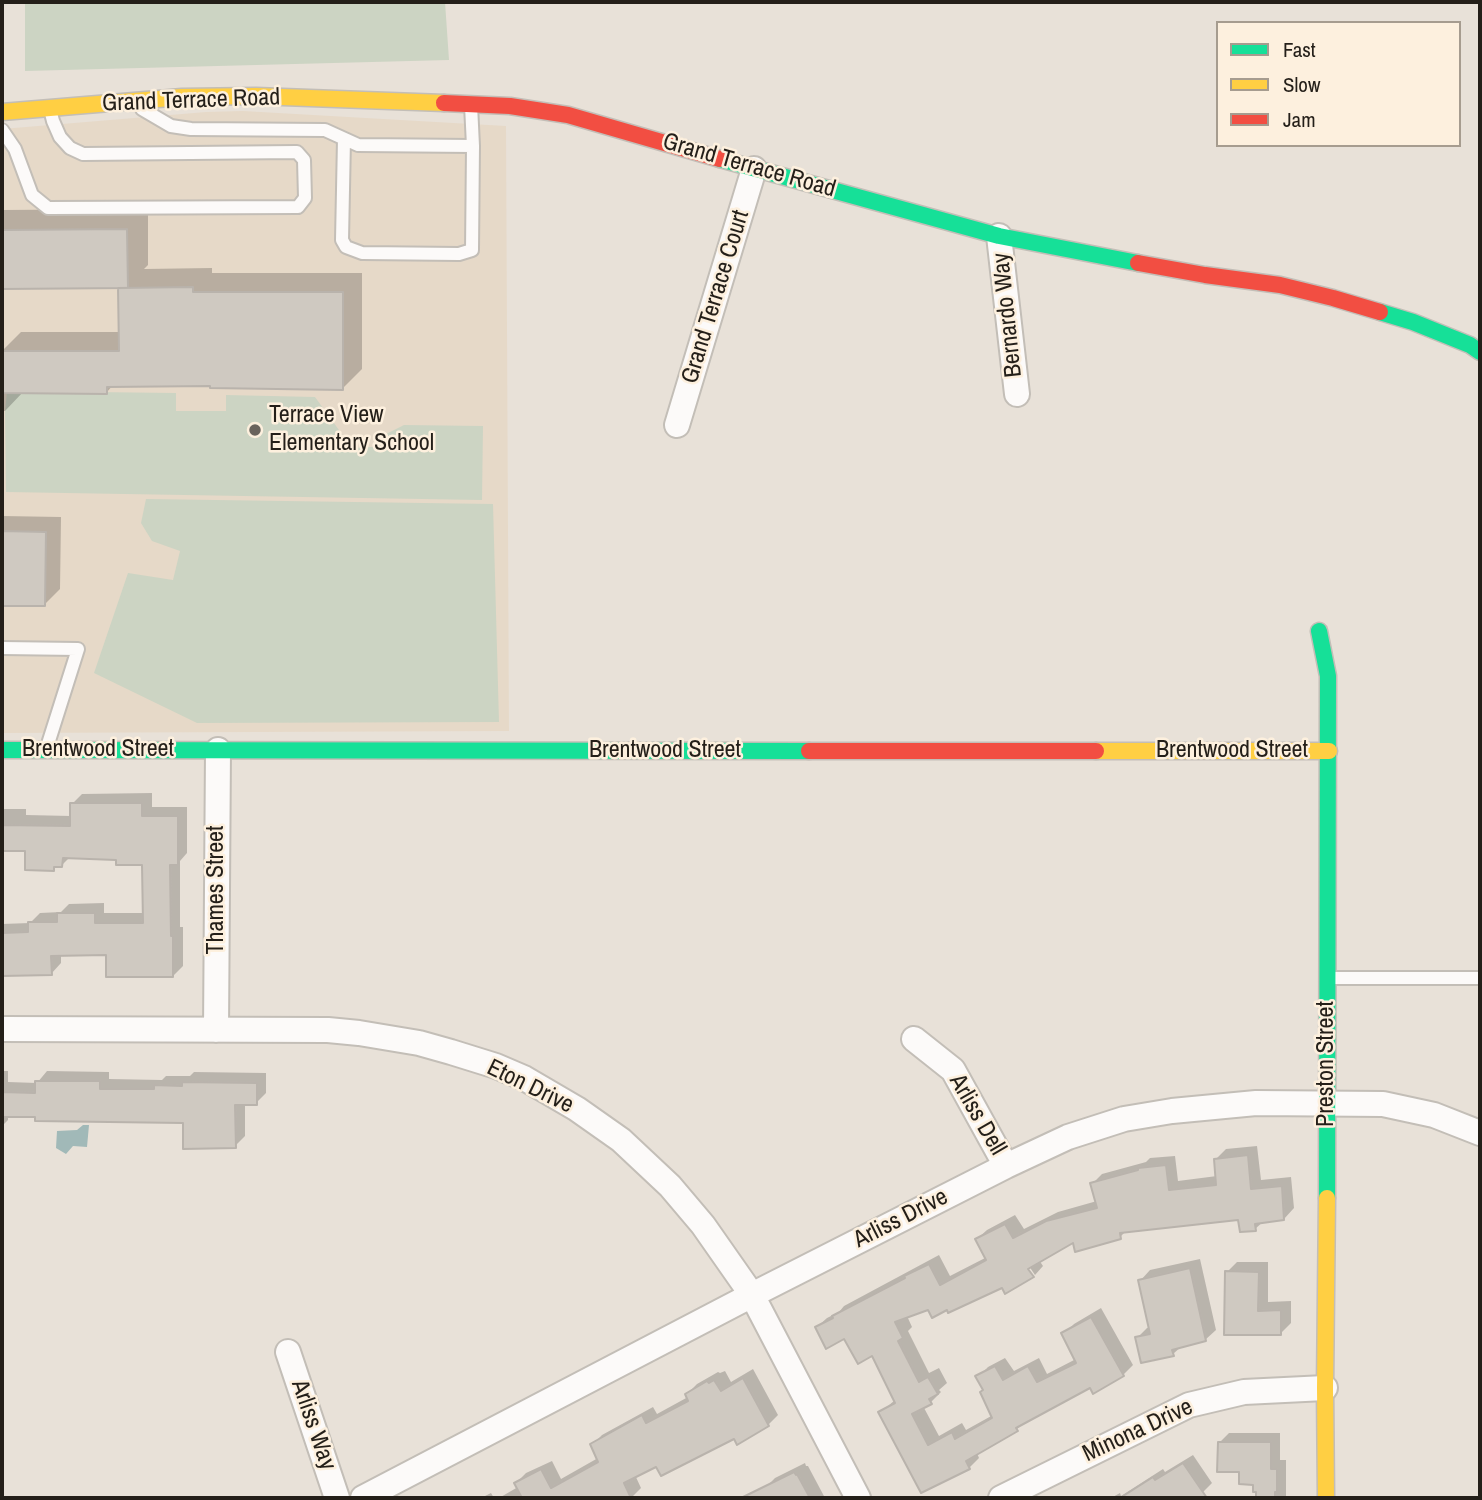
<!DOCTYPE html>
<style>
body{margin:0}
#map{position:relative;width:1482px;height:1500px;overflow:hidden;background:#e8e1d8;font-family:"Archivo Narrow",sans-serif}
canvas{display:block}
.frame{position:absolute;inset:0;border:4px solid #241f19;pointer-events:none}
.legend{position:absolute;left:1216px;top:21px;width:245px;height:126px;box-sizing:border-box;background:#fdf0de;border:2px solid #a69c8f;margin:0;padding:9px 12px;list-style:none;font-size:21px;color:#241f19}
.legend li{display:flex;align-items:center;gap:14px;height:35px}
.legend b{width:35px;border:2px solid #a69c8f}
</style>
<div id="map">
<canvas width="1482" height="1500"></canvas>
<div class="frame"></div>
<ul class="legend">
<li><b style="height:9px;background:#16e098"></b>Fast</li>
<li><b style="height:9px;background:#ffcf43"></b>Slow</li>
<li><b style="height:9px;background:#f24e42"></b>Jam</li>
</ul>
</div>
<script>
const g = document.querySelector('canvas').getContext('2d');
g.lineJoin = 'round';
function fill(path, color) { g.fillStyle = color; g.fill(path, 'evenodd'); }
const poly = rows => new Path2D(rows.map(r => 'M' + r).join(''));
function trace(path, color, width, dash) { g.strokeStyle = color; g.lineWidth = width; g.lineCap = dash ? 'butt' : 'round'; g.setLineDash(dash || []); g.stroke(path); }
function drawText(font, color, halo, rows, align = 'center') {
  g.font = font + ' "Archivo Narrow",sans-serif'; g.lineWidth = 5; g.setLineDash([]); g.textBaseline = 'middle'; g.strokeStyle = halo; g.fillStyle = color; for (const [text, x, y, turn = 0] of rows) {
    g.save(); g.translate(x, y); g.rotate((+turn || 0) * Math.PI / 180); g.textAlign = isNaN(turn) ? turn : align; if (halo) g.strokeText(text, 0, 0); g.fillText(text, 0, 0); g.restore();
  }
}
fill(poly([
 [243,111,506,126,509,731,2,733,2,129,206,112]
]), '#e6d9c8');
fill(poly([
 [25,2,445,2,449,60,25,71],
 [7,391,176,393,176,411,226,411,226,395,315,397,352,448,372,447,384,435,404,425,483,426,482,500,6,492,5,412],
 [146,499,493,504,499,722,197,723,94,673,128,573,173,580,180,551,152,541,141,523]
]), '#ccd4c3');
fill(poly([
 [83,1125,89,1125,87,1147,73,1146,66,1154,56,1148,57,1131,77,1130]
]), '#a1b9b8');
fill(poly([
 [148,209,148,265,144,269,212,268,212,273,362,273,362,369,342,389,212,384,113,385,107,392,24,391,5,411,2,411,2,351,21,332,121,332,123,286,2,288,2,210],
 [2,516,61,517,60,589,44,605,2,604],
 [152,793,152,807,187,807,187,853,180,861,180,927,183,927,183,966,173,976,108,953,61,954,61,963,51,974,2,976,2,924,30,923,40,913,61,912,69,904,104,903,104,913,144,913,144,863,117,858,70,857,62,865,57,865,53,869,27,849,2,849,2,809,26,809,26,815,71,816,72,804,82,794],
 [2,1071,8,1071,8,1082,37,1083,47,1071,109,1072,109,1079,162,1080,166,1076,190,1076,194,1072,266,1073,266,1093,256,1103,245,1103,245,1136,235,1146,185,1121,8,1116,8,1120,2,1126],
 [1257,1146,1261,1180,1291,1177,1294,1208,1284,1219,1264,1221,1255,1229,1239,1218,1126,1231,1120,1237,1074,1241,1039,1260,1043,1266,1035,1275,1025,1260,1022,1262,1031,1276,1034,1276,1006,1292,1002,1285,948,1307,929,1308,907,1316,912,1327,908,1331,929,1373,939,1368,947,1383,939,1390,941,1392,931,1402,923,1406,939,1436,962,1423,966,1430,993,1415,985,1390,978,1377,988,1367,1005,1358,1014,1371,1039,1358,1047,1374,1076,1359,1064,1334,1074,1324,1101,1308,1133,1365,1123,1375,1091,1385,1026,1420,1017,1429,977,1453,979,1458,969,1468,922,1490,880,1413,895,1400,872,1354,845,1336,817,1327,827,1318,839,1312,844,1306,939,1255,950,1276,987,1257,977,1239,987,1230,1015,1215,1024,1229,1058,1212,1097,1201,1092,1184,1102,1174,1146,1162,1150,1158,1175,1156,1178,1181,1217,1176,1216,1159,1226,1149],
 [1200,1259,1216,1330,1205,1340,1182,1346,1173,1354,1137,1338,1147,1328,1150,1327,1140,1281,1150,1270],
 [1237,1262,1268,1262,1268,1302,1291,1301,1291,1323,1280,1334,1226,1333,1227,1272],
 [753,1369,778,1415,768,1425,656,1464,635,1475,641,1488,631,1498,499,1498,518,1487,516,1483,526,1473,552,1461,561,1479,598,1458,592,1445,602,1435,653,1407,657,1414,688,1397,687,1394,697,1384,718,1372,720,1373,725,1371,731,1382],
 [1229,1433,1280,1433,1280,1460,1286,1460,1286,1498,1255,1498,1255,1484,1241,1471,1219,1443],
 [1193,1455,1212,1483,1203,1492,1193,1498,1111,1498,1120,1493,1121,1496,1163,1469,1165,1472],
 [805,1463,806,1466,808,1466,825,1498,764,1498,768,1494,765,1488,775,1478],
 [491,1493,494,1498,481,1498]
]), '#0003');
const building = poly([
 [127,229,128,288,2,289,2,230,127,229],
 [193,287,193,292,343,292,343,390,210,388,210,386,107,387,107,394,2,393,2,351,119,351,118,288,193,287],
 [2,531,46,532,45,606,2,606,2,531],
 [70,803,142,803,142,816,178,816,178,865,170,865,171,936,173,936,173,977,106,977,106,955,51,956,52,975,2,976,2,933,28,932,28,922,57,922,57,913,95,913,95,923,143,923,142,865,116,865,116,860,63,858,62,867,54,867,54,871,25,870,25,851,2,851,2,825,70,826,70,803],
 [35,1081,100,1081,100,1089,154,1089,154,1085,182,1086,182,1082,257,1083,257,1105,235,1105,236,1148,183,1149,183,1123,35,1121,35,1117,2,1117,2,1092,35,1093,35,1081],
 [1248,1155,1251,1189,1282,1186,1284,1220,1255,1224,1256,1231,1240,1232,1238,1220,1120,1233,1121,1239,1075,1252,1073,1243,1028,1269,1034,1277,1005,1294,1002,1288,948,1313,947,1310,932,1318,928,1310,895,1322,903,1338,898,1341,919,1382,928,1377,938,1394,929,1399,932,1404,912,1414,928,1445,952,1432,955,1439,992,1418,980,1392,983,1390,975,1376,995,1366,1003,1380,1028,1366,1037,1382,1076,1363,1061,1333,1091,1317,1124,1376,1093,1394,1090,1388,1016,1428,1018,1431,966,1461,970,1469,921,1493,878,1412,895,1403,872,1356,858,1364,844,1339,826,1349,815,1327,833,1318,832,1316,905,1278,904,1276,929,1264,940,1285,986,1260,975,1239,1005,1224,1013,1238,1046,1221,1097,1208,1090,1183,1138,1170,1138,1168,1166,1165,1169,1190,1216,1185,1214,1159,1248,1155],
 [1190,1268,1206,1341,1172,1350,1174,1356,1141,1363,1135,1337,1150,1334,1138,1280,1190,1268],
 [1225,1271,1259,1272,1258,1311,1281,1310,1281,1335,1224,1335,1225,1271],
 [743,1378,769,1426,737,1445,734,1439,661,1476,656,1467,624,1483,631,1498,522,1498,514,1483,541,1469,551,1488,598,1462,590,1444,642,1415,646,1423,688,1401,685,1394,707,1381,709,1383,714,1380,721,1391,743,1378],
 [1218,1442,1271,1442,1271,1469,1277,1469,1277,1492,1275,1492,1275,1498,1256,1498,1256,1492,1253,1492,1253,1485,1239,1484,1239,1472,1217,1472,1218,1442],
 [1183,1463,1207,1498,1120,1498,1153,1477,1155,1480,1183,1463],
 [794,1472,796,1475,797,1474,810,1498,741,1498,794,1472]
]);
fill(building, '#cfc9c1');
trace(building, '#b9b3ac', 2);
const lane = poly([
 [471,105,473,146],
 [142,109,171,126,191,129,325,130,358,145,473,146,472,250,459,254,362,253,346,247,342,240,344,139],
 [2,130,15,149,32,195,48,208,298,207,305,198,304,160,297,152,83,154,70,148,60,137,53,121,50,109],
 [2,648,78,649,47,747],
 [1332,978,1480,978]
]);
const street = poly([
 [999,236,1017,394],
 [677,425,754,169],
 [2,1029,328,1030,359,1033,419,1043,451,1052,496,1066,524,1078,577,1109,621,1140,670,1186,703,1225,752,1295,858,1498],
 [216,1030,218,750],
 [914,1039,953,1070,1006,1166],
 [288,1352,337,1498],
 [363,1498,752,1295,1006,1166,1068,1137,1124,1119,1172,1111,1256,1103,1383,1104,1434,1115,1480,1133],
 [1001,1498,1189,1405,1244,1392,1325,1388]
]);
const fast = poly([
 [720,159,999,236,1138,263],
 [1380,312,1413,322,1470,345,1480,352],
 [1319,631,1328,676,1327,1198],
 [2,750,809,751]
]);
const slow = poly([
 [2,112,182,97,256,96,444,103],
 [1096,751,1329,751],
 [1326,1498,1325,1388,1327,1198]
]);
const jam = poly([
 [444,103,510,106,568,115,720,159],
 [1138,263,1205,275,1280,285,1333,298,1380,312],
 [809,751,1096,751]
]);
trace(lane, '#c3beb7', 16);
trace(street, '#c3beb7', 28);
trace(fast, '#c3beb7', 19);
trace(slow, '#c3beb7', 19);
trace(jam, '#c3beb7', 19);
trace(lane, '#fcfaf9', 12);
trace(street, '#fcfaf9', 24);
trace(fast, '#16e098', 16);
trace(slow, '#ffcf43', 16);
trace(jam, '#f24e42', 16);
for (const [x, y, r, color] of [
 [255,430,7,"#69635c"]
]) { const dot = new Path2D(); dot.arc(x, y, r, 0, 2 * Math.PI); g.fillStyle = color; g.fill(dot); trace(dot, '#fdf0de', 2.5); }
drawText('24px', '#241f19', '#fdf0de', [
 ["Grand Terrace Road",191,101,-2],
 ["Grand Terrace Road",749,166,16],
 ["Grand Terrace Court",716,297,-73],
 ["Bernardo Way",1008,315,-96],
 ["Brentwood Street",98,750],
 ["Brentwood Street",665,751],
 ["Brentwood Street",1232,751],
 ["Thames Street",217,890,-90],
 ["Preston Street",1327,1064,-90],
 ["Eton Drive",530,1087,26],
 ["Arliss Dell",977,1115,60],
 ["Arliss Drive",901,1219,-27],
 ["Arliss Way",313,1425,71],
 ["Minona Drive",1138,1431,-25]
]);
drawText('24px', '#241f19', '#fdf0de', [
 ["Terrace View",269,416],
 ["Elementary School",269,444]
], 'left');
</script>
